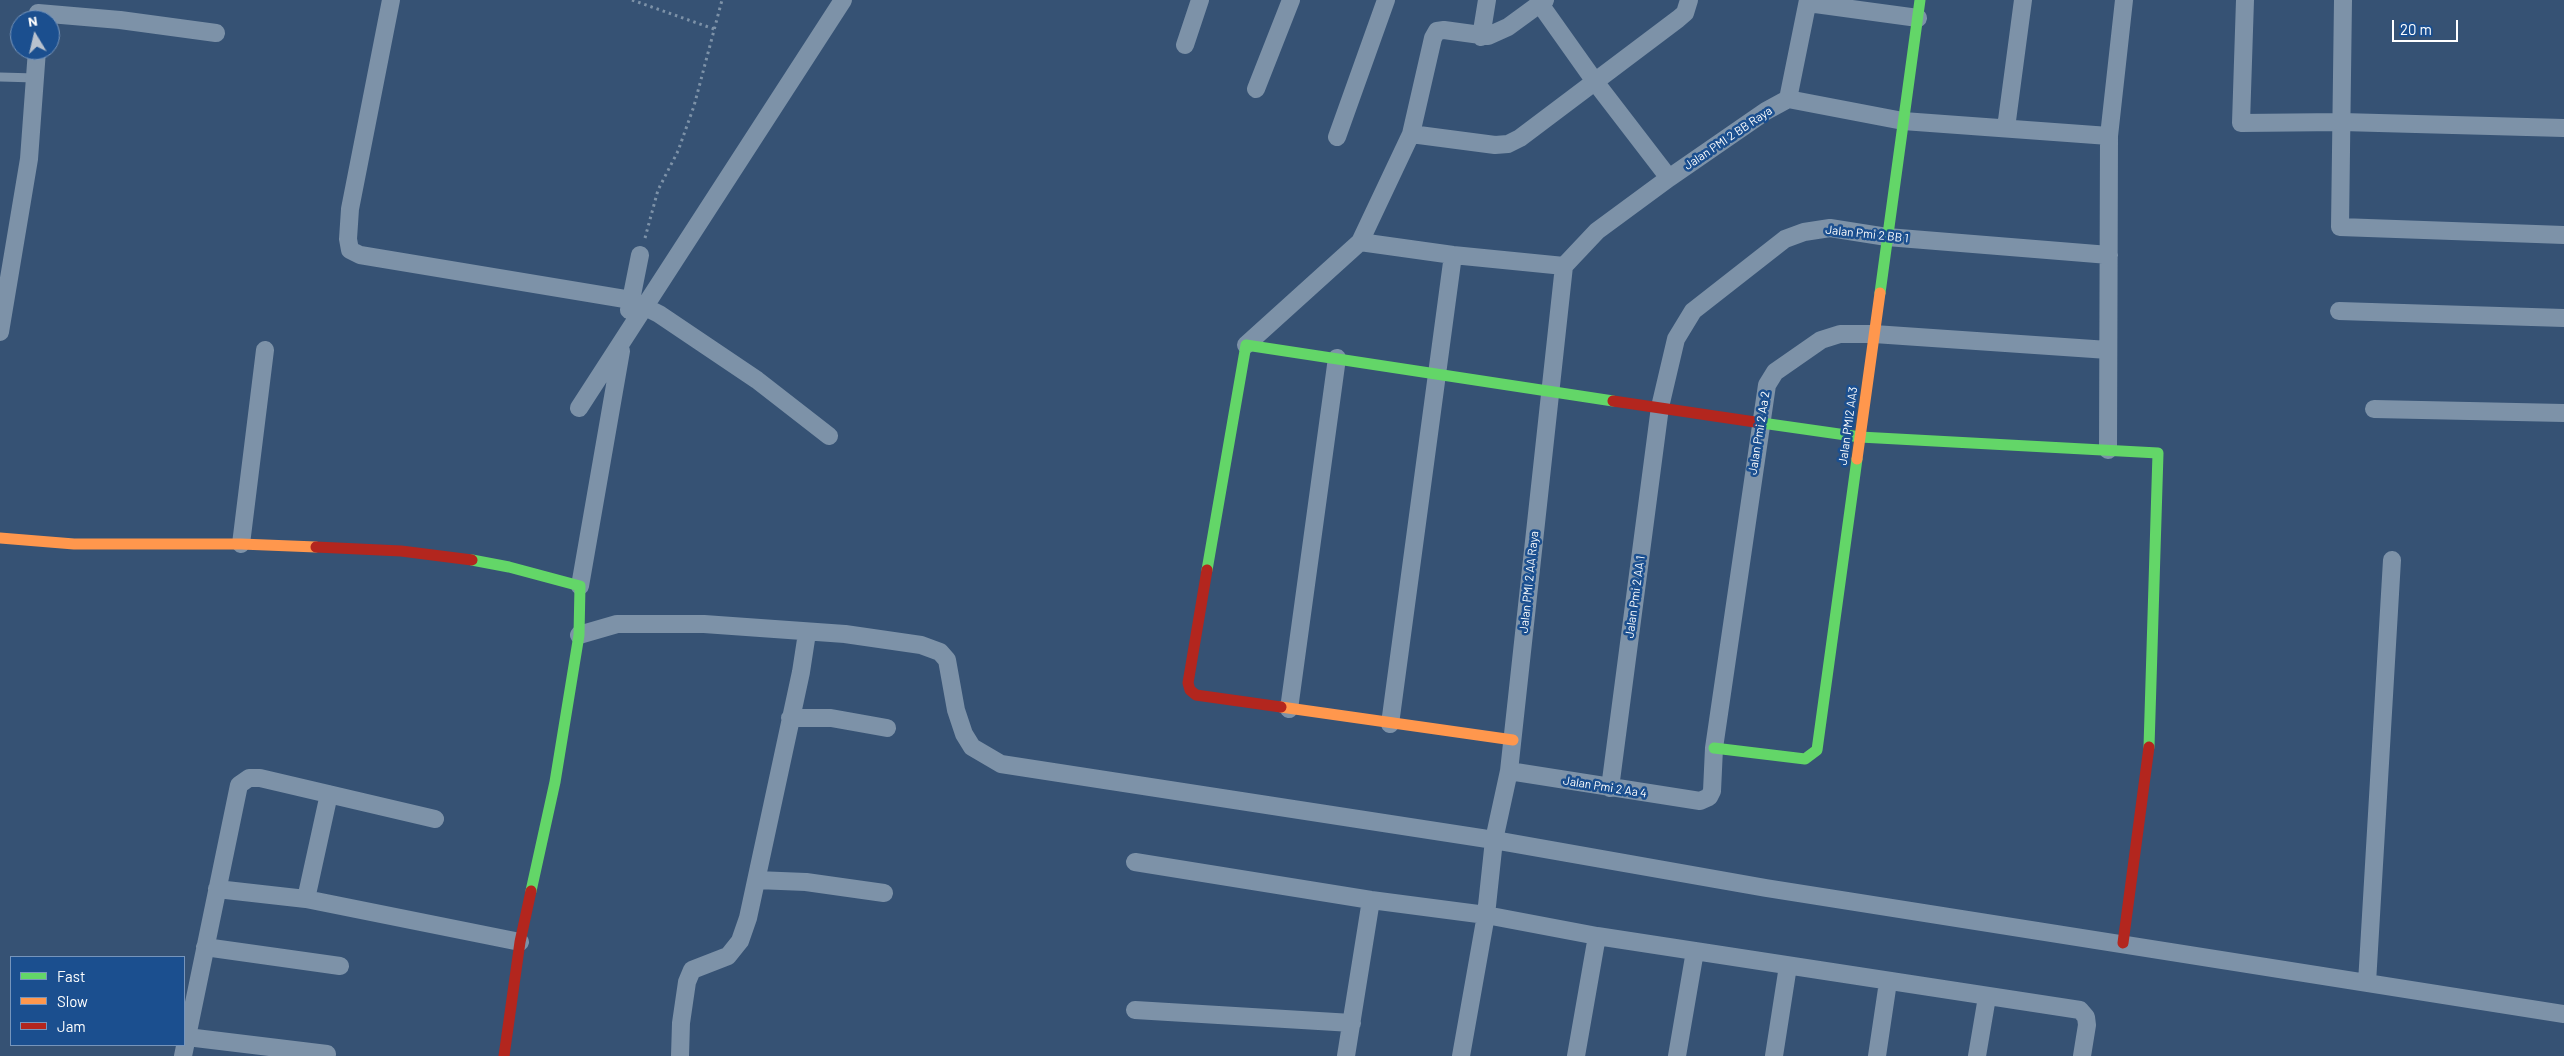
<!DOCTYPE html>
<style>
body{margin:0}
#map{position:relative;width:2564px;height:1056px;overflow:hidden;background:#365274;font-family:Barlow,sans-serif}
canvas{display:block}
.legend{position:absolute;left:10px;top:956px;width:175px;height:90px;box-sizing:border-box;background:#1b4f8f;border:1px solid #7695bc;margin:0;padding:6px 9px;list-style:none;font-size:15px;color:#fff}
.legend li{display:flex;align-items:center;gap:10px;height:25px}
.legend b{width:25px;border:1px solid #7695bc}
.north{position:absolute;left:10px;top:10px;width:50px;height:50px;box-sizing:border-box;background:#1b4f8f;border:1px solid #7695bc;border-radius:50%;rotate:351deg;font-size:14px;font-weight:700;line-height:20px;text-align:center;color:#fff}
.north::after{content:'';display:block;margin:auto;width:18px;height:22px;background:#b9c2ce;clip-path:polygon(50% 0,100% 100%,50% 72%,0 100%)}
.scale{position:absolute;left:2392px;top:20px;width:66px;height:22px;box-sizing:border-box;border:2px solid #fff;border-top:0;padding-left:6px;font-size:15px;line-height:18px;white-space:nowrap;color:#fff;-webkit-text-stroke:4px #1b4f8f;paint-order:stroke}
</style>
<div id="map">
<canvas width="2564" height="1056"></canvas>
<ul class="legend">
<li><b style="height:6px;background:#63d668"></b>Fast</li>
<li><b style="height:6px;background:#ff974d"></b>Slow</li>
<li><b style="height:6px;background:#b3261e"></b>Jam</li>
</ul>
<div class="north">N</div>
<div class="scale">20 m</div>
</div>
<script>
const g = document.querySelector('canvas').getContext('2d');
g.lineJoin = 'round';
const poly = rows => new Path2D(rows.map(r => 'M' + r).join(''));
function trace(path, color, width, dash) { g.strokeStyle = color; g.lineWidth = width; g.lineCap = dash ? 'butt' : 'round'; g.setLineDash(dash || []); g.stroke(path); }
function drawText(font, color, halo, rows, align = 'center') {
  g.font = font + ' Barlow,sans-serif'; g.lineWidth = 5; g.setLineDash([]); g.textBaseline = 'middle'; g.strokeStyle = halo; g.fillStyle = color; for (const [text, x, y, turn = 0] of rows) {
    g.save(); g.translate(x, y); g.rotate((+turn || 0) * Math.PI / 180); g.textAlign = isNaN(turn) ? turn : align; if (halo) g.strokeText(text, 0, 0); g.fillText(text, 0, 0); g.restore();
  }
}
trace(poly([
 [632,0,714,29],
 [645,238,658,190,678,151,694,106,722,0]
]), '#7d92a8', 3, [2.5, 4]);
trace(poly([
 [0,77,36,78]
]), '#7d92a8', 9);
trace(poly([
 [391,0,350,209,348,239,350,250,360,255,631,300,659,314,757,380,829,436],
 [2245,0,2241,123,2342,122,2564,128],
 [2343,0,2340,227,2564,235],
 [1808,3,1918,18],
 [1540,4,1596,83,1669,178],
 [38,13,120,20,216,33],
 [1481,37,1487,0],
 [1185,45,1200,0],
 [1256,89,1291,0],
 [1788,99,1808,0],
 [2006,128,2023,0],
 [1411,134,1495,145,1508,144,1520,138,1678,19,1685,13,1689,0],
 [1337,137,1386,0],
 [1360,242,1453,255,1564,266],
 [629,310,640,255],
 [2339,311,2564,318],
 [0,332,29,159,37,50],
 [1246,345,1360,242,1411,134,1433,38,1437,31,1444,30,1488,36,1508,27,1545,0],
 [579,408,843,0],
 [2374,409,2564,413],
 [2108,450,2109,136,2124,0],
 [241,544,265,350],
 [580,586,621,351],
 [579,635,617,624,704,624,845,634,921,645,940,652,947,660,956,710,964,734,972,747,1001,764,1494,840,1766,888,2564,1014],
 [1289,709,1337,358],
 [790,718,831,718,887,728],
 [1390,724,1453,255],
 [1509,771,1700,801,1709,797,1712,791,1714,748,1767,385,1775,372,1821,340,1840,334,1874,334,2108,350],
 [1610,788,1660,407,1676,339,1693,311,1785,239,1804,232,1830,228,1887,237,2109,255],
 [1135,862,1371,900,1486,915,1597,936,2080,1010,2086,1017,2087,1025,2082,1056],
 [756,880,806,882,884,893],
 [217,889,306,899,520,942],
 [306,899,329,794],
 [205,947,340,966],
 [2367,983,2392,560],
 [1135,1010,1352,1023],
 [187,1037,327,1054],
 [183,1056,239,785,249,778,260,778,435,819],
 [680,1056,681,1023,687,982,692,970,728,956,740,941,748,918,801,672,807,633],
 [1346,1056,1371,900],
 [1461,1056,1486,915,1494,840,1509,771,1564,266,1597,231,1669,178,1766,111,1788,99,1903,121,2109,136],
 [1576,1056,1597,936],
 [1677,1056,1695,951],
 [1774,1056,1788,966],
 [1877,1056,1888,982],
 [1977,1056,1987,997]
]), '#7d92a8', 18);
trace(poly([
 [1880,293,1920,0],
 [1755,422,1860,437,2158,453,2149,747],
 [472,560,509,567,580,586,579,635,555,782,531,891],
 [1207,570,1246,345,1613,401],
 [1714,748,1805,759,1817,750,1857,459]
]), '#63d668', 11);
trace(poly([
 [1857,459,1880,293],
 [0,538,74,544,241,544,316,547],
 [1281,707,1513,740]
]), '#ff974d', 11);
trace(poly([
 [1613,401,1755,422],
 [316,547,401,551,472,560],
 [1207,570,1188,683,1190,690,1196,695,1281,707],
 [2123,943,2149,747],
 [504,1056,520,942,531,891]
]), '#b3261e', 11);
drawText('12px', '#fff', '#1b4f8f', [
 ["Jalan PMI 2 BB Raya",1728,138,-34],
 ["Jalan Pmi 2 BB 1",1867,234,6],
 ["Jalan PMI2 AA3",1848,426,-82],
 ["Jalan Pmi 2 Aa 2",1759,433,-81],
 ["Jalan PMI 2 AA Raya",1529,582,-84],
 ["Jalan Pmi 2 AA 1",1635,597,-82],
 ["Jalan Pmi 2 Aa 4",1605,787,9]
]);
</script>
